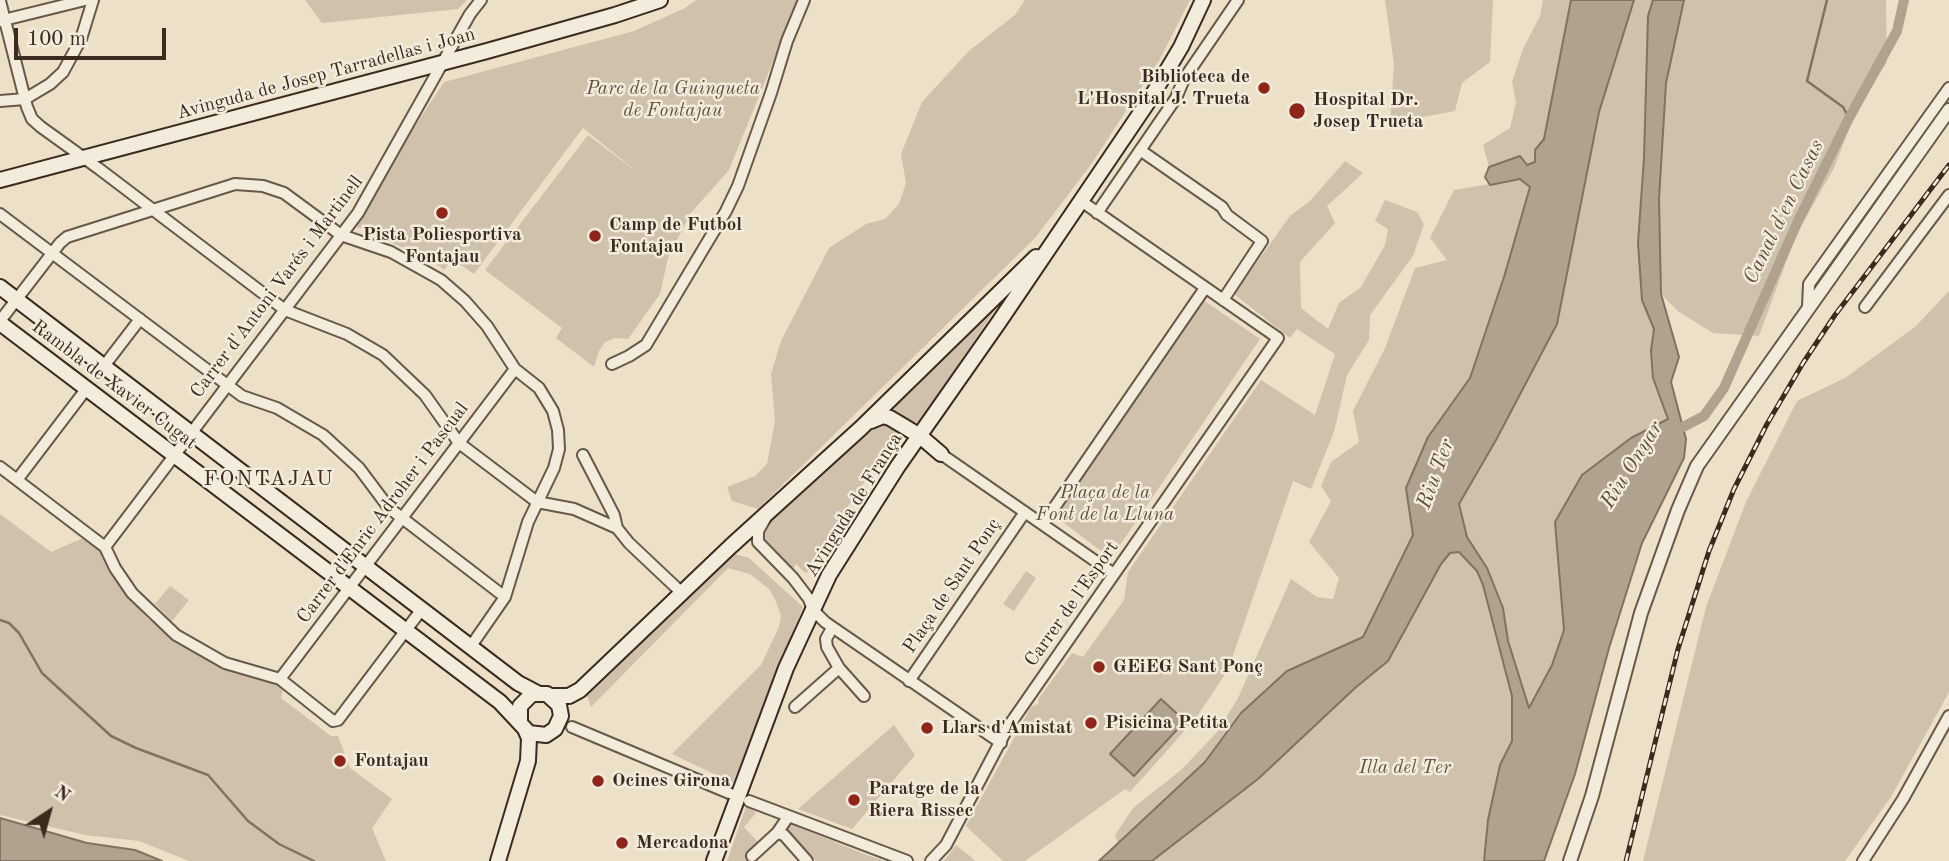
<!DOCTYPE html>
<meta charset="utf-8">
<style>
body{margin:0}
#map{position:relative;width:1949px;height:861px;overflow:hidden;background:#ede0c8;font-family:"Old Standard TT",serif}
canvas{display:block}
.north{position:absolute;left:14px;top:777px;width:70px;height:70px;-webkit-text-stroke:5px #f3ebdb;paint-order:stroke;rotate:36deg;font-size:19px;font-weight:700;line-height:28px;text-align:center;color:#3b2a1e}
.north::after{content:'';display:block;margin:auto;width:24px;height:32px;background:#3b2a1e;clip-path:polygon(50% 0,100% 100%,50% 72%,0 100%)}
.scale{position:absolute;left:14px;top:28px;width:152px;height:32px;box-sizing:border-box;border:4px solid #3b2a1e;border-top:0;padding-left:9px;font-size:21px;line-height:24px;white-space:nowrap;color:#3b2a1e;-webkit-text-stroke:5px #f3ebdb;paint-order:stroke}
</style>
<div id="map">
<canvas width="1949" height="861"></canvas>
<div class="north">N</div>
<div class="scale">100 m</div>
</div>
<script>
const g = document.querySelector('canvas').getContext('2d');
g.lineJoin = 'round';
function fill(path, color) { g.fillStyle = color; g.fill(path, 'evenodd'); }
const poly = rows => new Path2D(rows.map(r => 'M' + r).join(''));
function trace(path, color, width, dash) { g.strokeStyle = color; g.lineWidth = width; g.lineCap = dash ? 'butt' : 'round'; g.setLineDash(dash || []); g.stroke(path); }
function drawText(font, color, halo, rows, align = 'center') {
  g.font = font + ' "Old Standard TT",serif'; g.lineWidth = 5; g.setLineDash([]); g.textBaseline = 'middle'; g.strokeStyle = halo; g.fillStyle = color; for (const [text, x, y, turn = 0] of rows) {
    g.save(); g.translate(x, y); g.rotate((+turn || 0) * Math.PI / 180); g.textAlign = isNaN(turn) ? turn : align; if (halo) g.strokeText(text, 0, 0); g.fillText(text, 0, 0); g.restore();
  }
}
fill(poly([
 [305,0,467,0,458,9,322,23],
 [696,0,798,0,729,170,690,214,668,258,660,294,628,339,615,338,605,342,599,351,594,367,556,338,562,328,485,270,588,135,641,175,583,128,474,274,452,259,444,270,431,260,350,224,444,82,634,31,685,8],
 [1025,0,1190,0,1160,59,1090,166,1035,238,758,509,732,501,727,487,755,476,767,464,775,421,771,374,781,341,829,248,866,224,885,219,899,204,906,183,901,154,922,102,969,51,1015,15],
 [1385,0,1493,0,1490,62,1462,83,1455,111,1390,123,1394,64],
 [1543,0,1571,0,1544,139,1536,150,1535,162,1527,166,1519,156,1489,167,1483,145,1510,128,1516,102,1512,82,1523,49,1540,16],
 [1634,0,1653,0,1648,16,1644,158,1638,243,1642,300,1654,329,1651,351,1653,378,1668,420,1631,438,1582,475,1555,522,1564,630,1552,665,1529,709,1508,641,1503,608,1487,568,1467,537,1458,504,1496,440,1557,324,1599,112],
 [1684,0,1886,0,1887,62,1855,114,1834,168,1796,235,1759,336,1713,333,1678,311,1661,294,1659,199,1666,83],
 [1345,161,1363,173,1327,206,1335,223,1300,262,1301,308,1328,329,1339,303,1361,287,1385,245,1388,229,1375,221,1385,200,1417,212,1424,224,1413,256,1370,315,1369,340,1347,375,1334,432,1311,489,1293,481,1228,670,1196,718,1130,792,1125,789,1025,861,1003,861,966,826,1031,707,1038,704,1039,698,1072,653,1083,657,1124,600,1128,572,1261,380,1315,415,1335,354,1297,329,1290,338,1234,294,1290,216,1310,201],
 [1520,179,1530,187,1504,277,1470,378,1428,437,1406,488,1413,535,1363,637,1287,671,1241,713,1205,762,1118,843,1115,835,1133,808,1181,770,1218,731,1238,698,1291,579,1317,597,1333,599,1339,578,1309,542,1331,501,1321,486,1331,462,1359,442,1353,411,1385,348,1415,268,1447,260,1430,238,1454,190],
 [1949,291,1949,692,1891,797,1845,861,1643,861,1706,607,1746,502,1797,401,1845,378,1915,327],
 [1203,300,1260,339,1120,545,1113,540,1104,553,1053,515],
 [997,303,999,304,923,417,919,422,910,422,898,415,894,409,894,403],
 [885,422,898,432,836,524,810,572,805,573,796,564,792,570,767,546,762,537,763,529,874,424],
 [0,514,51,552,83,538,100,551,104,562,115,579,145,616,177,643,234,673,277,684,283,689,281,698,331,736,338,736,350,768,392,799,372,828,386,861,189,861,139,841,85,835,0,815],
 [1459,552,1477,571,1483,585,1512,696,1512,741,1500,765,1488,820,1484,861,1152,861,1258,779,1355,688,1388,661,1441,564,1450,553],
 [735,554,749,558,803,607,733,783,672,754,761,665,779,627,781,616,775,599,769,589,750,574,728,568,591,707,587,695,724,560],
 [1026,571,1036,578,1014,611,1003,604],
 [170,586,189,600,172,621,155,604],
 [894,725,915,755,852,829,798,809],
 [747,804,756,813,744,827,758,842,750,851,749,861,727,861],
 [791,824,864,854,885,861,816,861,786,831],
 [956,845,971,857,975,861,944,861]
]), '#cfc1ab');
const water = poly([
 [1571,0,1634,0,1599,112,1557,324,1496,440,1459,504,1467,537,1487,568,1503,608,1508,641,1529,708,1552,665,1564,630,1555,522,1582,475,1631,438,1668,419,1653,378,1651,351,1654,329,1642,300,1638,243,1644,158,1648,16,1653,0,1684,0,1666,83,1659,199,1661,294,1679,357,1671,382,1686,439,1684,458,1642,543,1609,648,1575,774,1544,861,1484,861,1488,820,1500,765,1512,741,1512,696,1483,585,1477,571,1459,552,1450,553,1441,564,1388,661,1355,688,1258,779,1152,861,1099,861,1205,762,1241,713,1287,671,1363,637,1413,535,1406,488,1428,437,1470,378,1504,277,1530,187,1520,179,1490,185,1485,177,1489,167,1520,156,1527,165,1535,162,1535,150,1544,139,1571,0],
 [1161,699,1185,721,1134,776,1110,754,1161,699],
 [0,818,87,843,135,850,162,861,0,861,0,818]
]);
fill(water, '#b0a28e');
trace(water, '#817261', 2);
trace(poly([
 [1827,0,1807,81,1843,107,1849,118],
 [0,620,9,623,19,633,42,673,111,736,136,748,208,775,248,821,279,844,314,861]
]), '#817261', 2.5);
trace(poly([
 [1683,427,1704,416,1724,388,1798,221,1849,118,1897,31,1904,0]
]), '#b0a28e', 10);
const minor = poly([
 [0,1,27,107,32,119,41,127,98,168,285,310,347,334,383,355,425,395,459,443,537,502,574,509,617,528],
 [0,21,85,0],
 [0,101,25,99,50,84,63,72,81,39,93,0],
 [1140,150,1222,207,1227,215,1262,241,1223,300],
 [1097,213,1176,98,1184,79,1238,0],
 [0,214,242,396,277,408,323,435,359,468,389,508,505,597],
 [1808,306,1809,284,1949,88],
 [1865,307,1949,195],
 [0,321,60,243,67,237,235,184,263,186,284,193,341,235,391,252,441,280,465,301,487,326,515,369,539,388,553,411,558,430,559,449,554,468,528,522,505,597,471,646],
 [612,364,629,356,646,345,726,211,738,186,771,93,787,41,804,0],
 [104,366,140,319],
 [941,454,1114,574],
 [583,455,614,515,617,528,629,543,683,594],
 [0,467,105,547,115,568,132,593,176,635,225,663,280,679,333,721,338,720,422,609],
 [17,480,87,388],
 [765,519,758,531,758,542,793,578,809,599,813,610,825,622,1001,743],
 [1043,524,1205,288],
 [105,547,358,213,470,14,481,0],
 [832,628,826,639,827,647,839,668,864,696],
 [280,679,515,369],
 [909,681,1025,512],
 [795,707,839,668],
 [572,727,729,793],
 [749,801,907,861],
 [777,833,784,835,807,861],
 [752,856,777,833,788,817],
 [931,861,946,845,1008,727,1278,338,1081,201],
 [1863,861,1903,799,1949,716]
]);
const tertiary = poly([
 [1570,861,1592,796,1641,613,1678,510,1697,466,1949,110]
]);
const secondary = poly([
 [0,180,487,51,615,15,660,0],
 [0,287,518,683,537,693],
 [0,323,500,702,529,733,546,735,555,729,561,716,559,705,547,694,532,694,520,706,520,723],
 [871,421,883,416,890,418,920,436,941,454],
 [551,696,569,696,580,690,731,546,861,428,1036,257],
 [498,861,528,761,529,738,525,729],
 [714,861,786,668,829,575,898,466,999,322,1150,99,1181,47,1203,0]
]);
trace(minor, '#685848', 14);
trace(tertiary, '#685848', 16);
trace(secondary, '#3b2a1e', 18);
trace(minor, '#f3ebdb', 10);
trace(tertiary, '#f3ebdb', 12);
trace(secondary, '#f3ebdb', 14);
const rail = poly([
 [1626,861,1678,649,1709,551,1734,489,1767,424,1803,363,1835,315,1949,165]
]);
trace(rail, '#3b2a1e', 5);
trace(rail, '#f3ebdb', 2.5, [8]);
for (const [x, y, r, color] of [
 [1264,88,7,"#8f2418"],
 [1297,111,9,"#8f2418"],
 [442,213,7,"#8f2418"],
 [595,236,7,"#8f2418"],
 [1099,667,7,"#8f2418"],
 [1091,723,7,"#8f2418"],
 [927,728,7,"#8f2418"],
 [340,761,7,"#8f2418"],
 [598,781,7,"#8f2418"],
 [854,800,7,"#8f2418"],
 [622,843,7,"#8f2418"]
]) { const dot = new Path2D(); dot.arc(x, y, r, 0, 2 * Math.PI); g.fillStyle = color; g.fill(dot); trace(dot, '#f3ebdb', 2.5); }
drawText('19px', '#3b2a1e', '#f3ebdb', [
 ["Avinguda de Josep Tarradellas i Joan",326,74,-15],
 ["Carrer d'Antoni Varés i Martinell",277,287,-53],
 ["Rambla de Xavier Cugat",114,385,37],
 ["Avinguda de França",854,505,-58],
 ["Carrer d'Enric Adroher i Pascual",383,513,-53],
 ["Plaça de Sant Ponç",952,586,-56],
 ["Carrer de l'Esport",1072,604,-55]
]);
drawText('bold 19px', '#3b2a1e', '#f3ebdb', [
 ["Biblioteca de",1250,77,"right"],
 ["L'Hospital J. Trueta",1250,99,"right"],
 ["Hospital Dr.",1313,100],
 ["Josep Trueta",1313,122],
 ["Camp de Futbol",609,225],
 ["Fontajau",609,247],
 ["Pista Poliesportiva",442,235,"center"],
 ["Fontajau",442,257,"center"],
 ["GEiEG Sant Ponç",1113,667],
 ["Pisicina Petita",1105,723],
 ["Llars d'Amistat",941,728],
 ["Fontajau",354,761],
 ["Ocines Girona",612,781],
 ["Paratge de la",868,789],
 ["Riera Rissec",868,811],
 ["Mercadona",636,843]
], 'left');
drawText('italic 19px', '#605041', '#f3ebdb', [
 ["Parc de la Guingueta",673,89],
 ["de Fontajau",673,111],
 ["Plaça de la",1105,493],
 ["Font de la Lluna",1105,515],
 ["Illa del Ter",1405,768]
]);
drawText('italic 21px', '#5e4e40', '#f3ebdb', [
 ["Canal d'en Casas",1784,212,-64],
 ["Riu Onyar",1632,465,-58],
 ["Riu Ter",1436,474,-70]
]);
g.letterSpacing = '2px';
drawText('21px', '#3b2a1e', '#f3ebdb', [
 ["FONTAJAU",269,479]
]);
g.letterSpacing = '0px';
</script>
